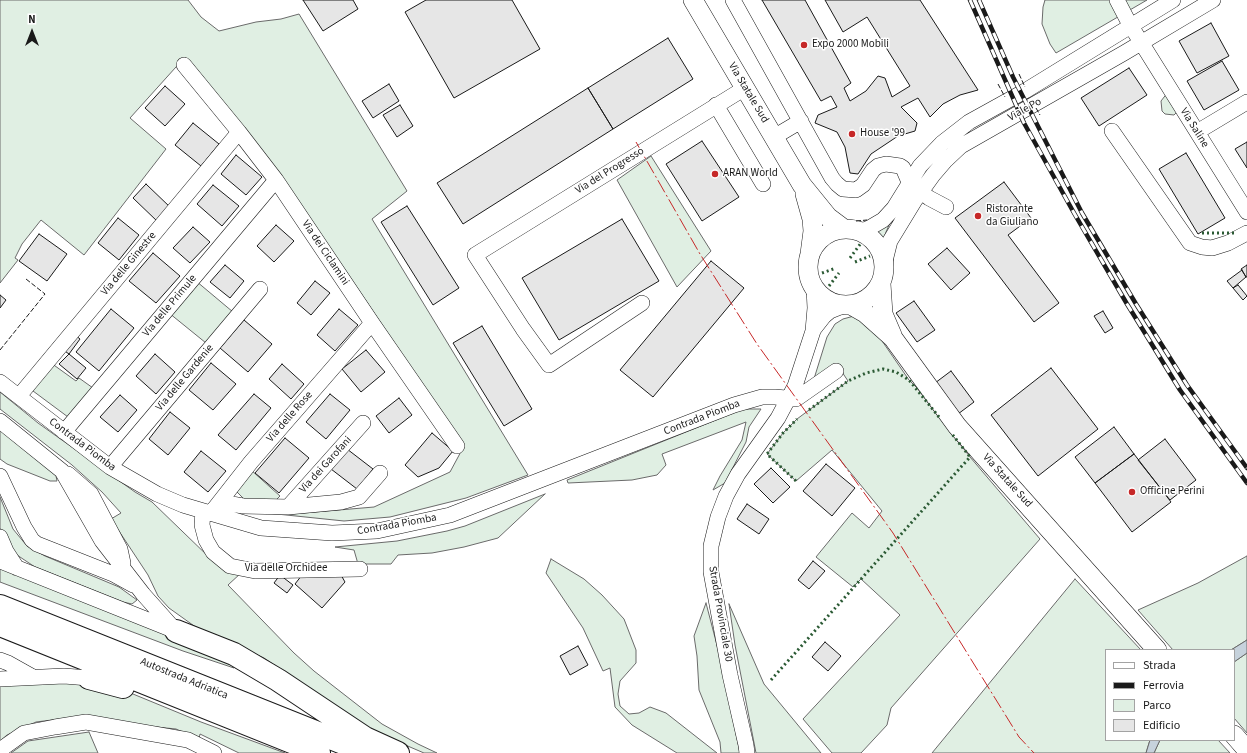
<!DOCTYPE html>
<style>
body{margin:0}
#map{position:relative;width:1247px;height:753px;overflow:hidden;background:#fff;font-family:"Source Sans 3",sans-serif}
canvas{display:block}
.legend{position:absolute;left:1105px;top:649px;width:130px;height:92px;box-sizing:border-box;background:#fff;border:1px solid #a3a3a3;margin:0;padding:5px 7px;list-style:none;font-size:12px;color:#1a1a1a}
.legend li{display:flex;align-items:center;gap:8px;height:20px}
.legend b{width:20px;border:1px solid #a3a3a3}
.north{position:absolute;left:12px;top:12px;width:40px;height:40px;-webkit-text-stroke:3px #fff;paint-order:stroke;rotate:0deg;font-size:11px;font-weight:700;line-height:16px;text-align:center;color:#1a1a1a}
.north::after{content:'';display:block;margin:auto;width:14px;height:18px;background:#1a1a1a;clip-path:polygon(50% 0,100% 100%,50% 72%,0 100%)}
</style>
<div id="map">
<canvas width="1247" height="753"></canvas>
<ul class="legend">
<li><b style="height:5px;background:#fff"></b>Strada</li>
<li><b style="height:5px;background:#1a1a1a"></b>Ferrovia</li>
<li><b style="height:11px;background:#e0efe3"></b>Parco</li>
<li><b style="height:11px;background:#e6e6e6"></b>Edificio</li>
</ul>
<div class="north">N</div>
</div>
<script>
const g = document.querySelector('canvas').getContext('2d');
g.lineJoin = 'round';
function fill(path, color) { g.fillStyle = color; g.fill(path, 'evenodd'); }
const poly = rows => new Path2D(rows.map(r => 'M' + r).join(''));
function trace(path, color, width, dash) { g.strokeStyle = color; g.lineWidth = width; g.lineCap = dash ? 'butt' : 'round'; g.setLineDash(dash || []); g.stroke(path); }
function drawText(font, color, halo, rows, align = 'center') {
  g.font = font + ' "Source Sans 3",sans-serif'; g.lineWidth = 3; g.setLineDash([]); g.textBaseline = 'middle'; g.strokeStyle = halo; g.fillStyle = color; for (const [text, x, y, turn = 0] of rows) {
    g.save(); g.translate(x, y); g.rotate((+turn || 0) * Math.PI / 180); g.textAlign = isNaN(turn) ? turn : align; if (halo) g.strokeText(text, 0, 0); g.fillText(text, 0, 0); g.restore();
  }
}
const green = poly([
 [0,0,188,0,201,17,219,31,256,22,281,19,299,14,407,191,372,219,528,475,466,498,390,517,344,521,238,510,292,514,374,507,450,472,464,446,283,178,185,57,130,118,166,149,84,255,41,220,22,244,15,258,18,260,0,283,0,0],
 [1045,0,1147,0,1056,53,1050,44,1042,24,1043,7,1045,0],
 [1168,92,1178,111,1174,115,1165,114,1162,111,1161,101,1168,92],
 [651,156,711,251,677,287,617,180,651,156],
 [894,214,886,232,882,243,880,239,871,231,894,214],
 [196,281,233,312,206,343,169,313,196,281],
 [854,316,869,322,909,380,917,388,970,457,1040,539,891,708,887,725,861,753,832,753,803,719,900,615,861,579,853,587,816,557,852,513,869,528,882,511,832,450,796,481,767,454,783,433,797,419,848,381,838,366,813,382,827,337,835,324,843,319,854,316],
 [51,363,76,381,79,378,93,388,68,417,29,388,51,363],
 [0,392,38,423,135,492,152,502,212,560,241,573,228,585,294,653,314,671,382,724,418,744,437,753,424,753,368,729,264,658,197,628,169,608,158,596,148,575,111,519,121,513,102,492,72,465,0,409,0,392],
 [743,409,761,409,749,427,746,442,725,483,713,490,720,476,742,440,746,422,662,454,666,465,657,475,632,480,568,483,567,480,743,409],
 [0,428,48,467,56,476,57,481,50,481,7,464,0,459,0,428],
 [251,470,280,496,274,502,245,500,234,489,251,470],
 [545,494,498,538,464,547,432,553,398,555,391,564,358,564,354,550,335,547,397,541,447,531,465,526,545,494],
 [0,497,13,529,27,546,45,556,119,587,137,600,132,604,123,602,35,567,17,555,8,544,0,528,0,497],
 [1247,556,1247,640,1231,650,1173,650,1138,610,1198,583,1247,556],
 [551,559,584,579,602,595,624,619,636,650,636,663,620,681,618,694,620,706,629,714,639,713,650,707,666,713,717,753,677,753,632,725,615,707,610,668,603,671,583,628,546,573,551,559],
 [0,567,233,660,234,668,183,651,0,582,0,567],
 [1075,579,1141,650,1106,650,1106,740,1150,740,1146,753,932,753,1075,579],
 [706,603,719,653,740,753,721,753,720,742,699,690,697,656,694,636,706,603],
 [729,604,764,684,821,753,756,753,735,645,729,604],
 [1247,653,1247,733,1234,718,1234,662,1247,653],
 [27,682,102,684,133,694,201,722,285,753,239,753,200,734,199,739,176,729,67,718,36,722,7,735,0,741,0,685,27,682],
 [89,732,98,753,11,753,28,741,89,732],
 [1160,740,1218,740,1230,753,1154,753,1160,740]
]);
fill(green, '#e0efe3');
trace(green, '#6a6a6a', 1);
const water = poly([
 [1247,640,1247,653,1234,662,1234,650,1231,650,1247,640],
 [1150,740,1160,740,1154,753,1146,753,1150,740]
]);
fill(water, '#c6d2dc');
trace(water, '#6a6a6a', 1);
const building = poly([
 [303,0,353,0,358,9,323,31,303,0],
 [426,0,512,0,540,49,454,98,405,12,426,0],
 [762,0,805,0,851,83,844,88,850,101,866,91,878,76,885,78,892,97,910,86,867,17,843,32,825,0,920,0,978,90,960,95,943,104,930,117,918,98,901,107,917,123,915,131,898,136,871,154,858,174,850,173,845,147,837,132,815,123,818,115,837,107,831,96,821,101,762,0],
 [1211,23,1229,56,1197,73,1179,41,1211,23],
 [668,38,693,79,613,129,588,88,668,38],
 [1222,61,1239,90,1204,110,1187,81,1222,61],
 [1129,68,1147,95,1099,126,1081,98,1129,68],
 [389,84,399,101,373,118,362,101,389,84],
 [165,86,185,104,165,126,145,108,165,86],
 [588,88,613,129,463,224,437,183,588,88],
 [400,105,413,126,397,137,383,115,400,105],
 [193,123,219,144,201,166,175,145,193,123],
 [702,141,739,197,702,221,666,164,702,141],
 [1247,142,1247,168,1235,149,1247,142],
 [1186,153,1225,218,1198,234,1159,169,1186,153],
 [236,155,262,177,246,195,221,174,236,155],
 [1004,182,1031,218,1008,235,1059,303,1034,322,955,218,1004,182],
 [146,184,171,208,158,222,133,198,146,184],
 [213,185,239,206,222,226,197,204,213,185],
 [407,206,459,288,433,305,381,222,407,206],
 [118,218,139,235,119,260,98,243,118,218],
 [622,219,659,281,559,340,522,278,622,219],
 [276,225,294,241,274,262,257,246,276,225],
 [193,227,210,242,190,263,173,248,193,227],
 [39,234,67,254,47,281,19,261,39,234],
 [947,248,970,273,951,290,928,264,947,248],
 [153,253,180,276,156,303,129,281,153,253],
 [711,261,744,288,653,397,620,370,711,261],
 [225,265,244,281,230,298,210,282,225,265],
 [1247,265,1247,277,1246,277,1241,269,1247,265],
 [1242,270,1246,277,1233,288,1227,281,1242,270],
 [315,281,330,293,311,315,297,303,315,281],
 [1238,285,1247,296,1243,300,1233,288,1238,285],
 [0,295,6,300,0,308,0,295],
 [914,301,935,330,917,342,896,313,914,301],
 [111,309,134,328,99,371,76,352,111,309],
 [339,309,358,325,335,351,317,335,339,309],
 [1103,311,1113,328,1105,333,1094,316,1103,311],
 [244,320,272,344,248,372,220,348,244,320],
 [482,326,532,409,504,426,453,343,482,326],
 [74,334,80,339,69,354,62,349,74,334],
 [366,350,385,372,361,392,342,369,366,350],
 [69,354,86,368,77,379,59,364,69,354],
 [155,354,175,372,156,394,136,376,155,354],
 [211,363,236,384,213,410,189,390,211,363],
 [282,364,304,384,291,399,269,379,282,364],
 [1051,368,1098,429,1038,476,991,415,1051,368],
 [951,371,974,402,958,414,935,383,951,371],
 [254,394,271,408,236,450,218,435,254,394],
 [330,394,350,410,326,439,306,422,330,394],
 [120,395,137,410,118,432,100,417,120,395],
 [399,398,412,415,389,433,376,416,399,398],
 [170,412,190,428,168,455,149,439,170,412],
 [1114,427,1134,454,1095,483,1075,457,1114,427],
 [432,433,453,451,439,468,418,477,405,465,432,433],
 [285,438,309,458,279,493,255,473,285,438],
 [1165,439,1196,480,1170,500,1138,460,1165,439],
 [347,449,373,469,357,489,331,469,347,449],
 [201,451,226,471,208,492,184,472,201,451],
 [1134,454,1171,502,1132,532,1095,483,1134,454],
 [826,464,855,488,832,516,803,491,826,464],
 [771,468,790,487,773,503,754,484,771,468],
 [747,504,769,519,759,534,737,519,747,504],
 [813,561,825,571,809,589,798,580,813,561],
 [280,575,293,585,287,593,274,583,280,575],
 [302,575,341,575,345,582,322,608,295,584,302,575],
 [825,642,841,656,828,671,812,657,825,642],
 [578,646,588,665,570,675,560,656,578,646]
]);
fill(building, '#e6e6e6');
trace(building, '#1a1a1a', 1);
const minor = poly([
 [733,0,832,178,837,184,843,189,856,190,863,185,873,170,878,166,886,164,900,166,903,168,909,182,929,198,946,207],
 [1117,0,1129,23,1247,212],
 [184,65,239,132,276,180,372,323,457,446],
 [716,105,763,184],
 [1112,131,1190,243,1202,247,1212,248,1228,243,1247,233],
 [1197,132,1247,102],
 [774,137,801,121],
 [860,232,871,227,883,220,894,208,920,166,942,143,969,122,1025,91,1173,0],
 [884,265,890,241,915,200,933,175,945,161,961,146,1124,53,1213,0],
 [642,303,549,365,523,329,475,255,745,88],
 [813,330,824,316,830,311,845,305],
 [0,382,110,467,157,494,183,505,261,528,332,533,377,531,450,515,734,405,762,397,775,397,796,399,836,371],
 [19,396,239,132],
 [0,421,62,471,102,541,143,594,176,631],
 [64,432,276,180],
 [110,467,260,289],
 [68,474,91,494,120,549,123,563],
 [0,476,24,527,32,540,37,544,113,574,133,585],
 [220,502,243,506,288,507,341,502,359,497,380,473],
 [288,507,363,423],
 [203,511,202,525,206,540,213,552,230,566,255,571,360,569],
 [211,513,251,462,372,323],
 [0,537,6,551,17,568],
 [0,561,173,630],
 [0,660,8,663,33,677],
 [0,679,64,676,89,678],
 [0,750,24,733,55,727,86,722,188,740,214,753],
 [747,753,746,745,730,675,711,572,711,546,718,517,726,496,738,474,778,418,795,386,813,331,815,308,814,288]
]);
const major = poly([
 [693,0,802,185,828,217,844,229],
 [805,194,812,219,813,231,810,254],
 '808 267a38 38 0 1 1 76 0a38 38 0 1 1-76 0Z',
 [881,284,883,314,892,335],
 [851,305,865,313,893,338,957,426,1157,650],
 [1234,735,1247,750]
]);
const highway = poly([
 [0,606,368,753],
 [0,625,319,753],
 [176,631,234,654,278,680,365,738,398,753],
 [89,678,123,687]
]);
trace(minor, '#1a1a1a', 16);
trace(major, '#1a1a1a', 20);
trace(highway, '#1a1a1a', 24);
trace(minor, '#fff', 15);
trace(major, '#fff', 19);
trace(highway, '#fff', 22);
const rail = poly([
 [970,0,1024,123,1074,213,1127,304,1180,390,1247,483],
 [979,0,1013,77,1082,213,1136,304,1187,385,1247,468]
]);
trace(rail, '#1a1a1a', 4.5);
trace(rail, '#fff', 3, [9]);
trace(poly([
 [1202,233,1234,233],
 [850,258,861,243],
 [855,262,870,256],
 [822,273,836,268],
 [829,286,839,273],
 [809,410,848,381,866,373,883,369,896,372,909,380,939,417],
 [796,481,767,454,783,433,797,419],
 [771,680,970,457,952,434]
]), '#2b5a34', 3, [2, 3]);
trace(poly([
 [1019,74,1025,87],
 [998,84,1005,97],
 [1036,108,1040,115],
 [856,221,867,220],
 [0,350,45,294,26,279]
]), '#1a1a1a', 1, [5, 2]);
trace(poly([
 [636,142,700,254,757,344,893,533,1019,737,1034,753]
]), '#c62828', 1, [14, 3, 2, 3]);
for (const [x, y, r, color] of [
 [804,45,4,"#c62828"],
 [852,134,4,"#c62828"],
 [715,174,4,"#c62828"],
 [978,216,4,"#c62828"],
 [1132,492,4,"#c62828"]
]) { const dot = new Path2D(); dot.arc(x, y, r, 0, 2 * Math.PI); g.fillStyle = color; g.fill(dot); trace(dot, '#fff', 1.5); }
drawText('11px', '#1a1a1a', '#fff', [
 ["Expo 2000 Mobili",812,45],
 ["House '99",860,134],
 ["ARAN World",723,174],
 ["Ristorante",986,210],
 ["da Giuliano",986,223],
 ["Officine Perini",1140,492]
], 'left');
drawText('11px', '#1a1a1a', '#fff', [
 ["Via Statale Sud",748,93,59],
 ["Viale Po",1025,110,-29],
 ["Via Saline",1194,128,58],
 ["Via del Progresso",610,171,-32],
 ["Via dei Ciclamini",325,253,56],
 ["Via delle Ginestre",129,264,-50],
 ["Via delle Primule",170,306,-50],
 ["Via delle Gardenie",185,378,-50],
 ["Via delle Rose",290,417,-49],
 ["Contrada Piomba",702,418,-21],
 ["Contrada Piomba",82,445,37],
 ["Via dei Garofani",326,465,-48],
 ["Via Statale Sud",1007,481,48],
 ["Contrada Piomba",397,525,-10],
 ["Via delle Orchidee",286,569],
 ["Strada Provinciale 30",720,614,80],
 ["Autostrada Adriatica",184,679,22]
]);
</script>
